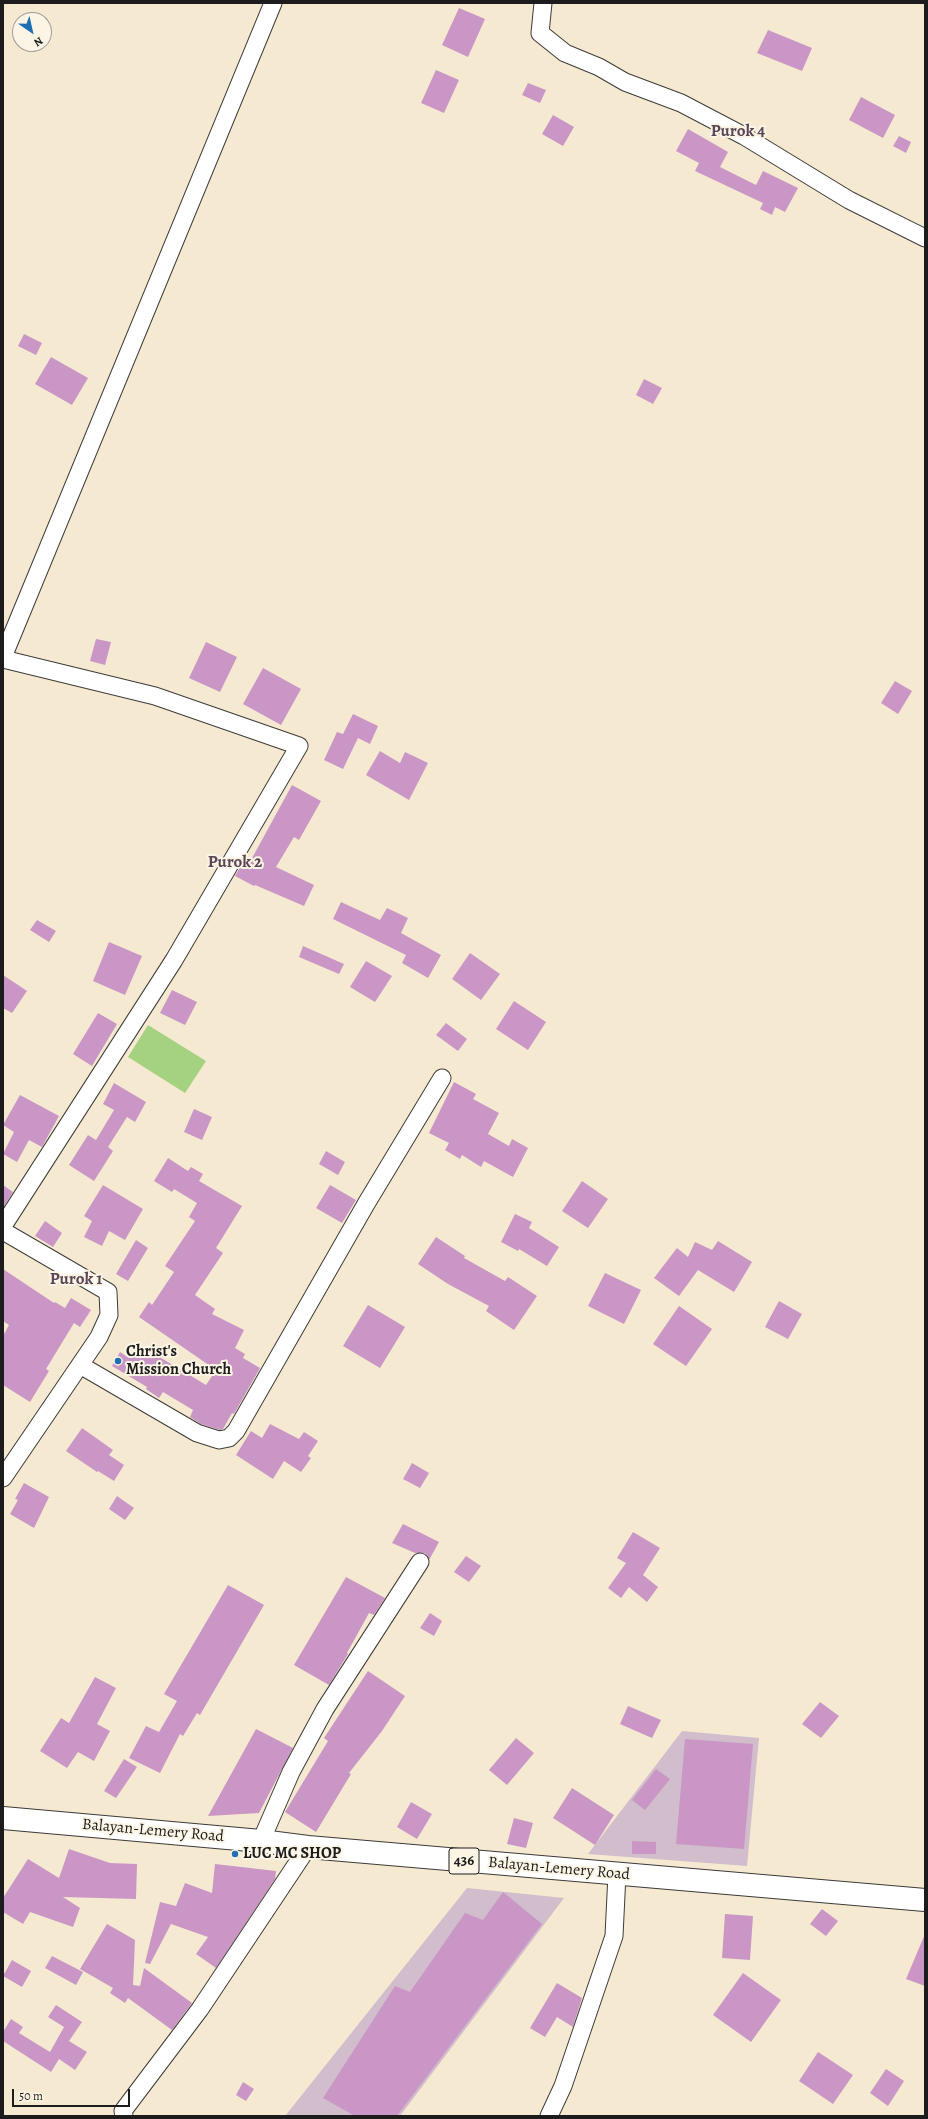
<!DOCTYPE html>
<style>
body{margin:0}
#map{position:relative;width:928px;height:2119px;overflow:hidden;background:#f5ead1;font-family:Alegreya,serif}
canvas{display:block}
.frame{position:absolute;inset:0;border:4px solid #1c1c1c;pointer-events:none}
.north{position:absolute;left:12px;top:12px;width:40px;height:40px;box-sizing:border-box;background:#fcf5e5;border:1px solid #a29e95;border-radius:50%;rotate:146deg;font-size:11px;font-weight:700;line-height:16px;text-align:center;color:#1c1c1c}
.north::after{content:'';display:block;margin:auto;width:14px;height:18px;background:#1f6fb2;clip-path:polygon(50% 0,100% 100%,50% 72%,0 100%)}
.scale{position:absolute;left:12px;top:2089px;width:118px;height:18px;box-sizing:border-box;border:2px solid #1c1c1c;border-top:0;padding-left:5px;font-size:12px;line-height:14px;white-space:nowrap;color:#1c1c1c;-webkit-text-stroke:3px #fcf5e5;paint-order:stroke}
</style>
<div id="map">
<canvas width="928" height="2119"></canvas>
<div class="frame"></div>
<div class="north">N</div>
<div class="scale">50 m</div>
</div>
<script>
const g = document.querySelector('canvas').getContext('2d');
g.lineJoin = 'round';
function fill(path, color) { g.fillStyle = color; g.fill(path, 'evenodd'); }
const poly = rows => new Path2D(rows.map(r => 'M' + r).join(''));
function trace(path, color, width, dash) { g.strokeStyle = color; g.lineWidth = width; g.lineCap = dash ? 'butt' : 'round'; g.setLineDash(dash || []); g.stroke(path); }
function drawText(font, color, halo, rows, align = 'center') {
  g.font = font + ' Alegreya,serif'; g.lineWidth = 4; g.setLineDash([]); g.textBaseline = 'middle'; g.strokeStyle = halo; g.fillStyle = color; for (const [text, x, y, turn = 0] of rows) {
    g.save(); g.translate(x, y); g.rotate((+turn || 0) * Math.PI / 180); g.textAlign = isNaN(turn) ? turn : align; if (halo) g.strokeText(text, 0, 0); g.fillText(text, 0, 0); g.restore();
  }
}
fill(poly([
 [682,1731,759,1738,747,1866,588,1854],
 [467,1888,564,1898,400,2116,285,2116]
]), '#d1bdcc');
fill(poly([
 [148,1025,206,1061,185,1093,128,1057]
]), '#a4d280');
fill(poly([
 [459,8,485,19,468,57,442,45],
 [768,30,812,48,802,71,757,53],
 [436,70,459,80,444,113,421,103],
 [528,83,546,90,540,103,522,95],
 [861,97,895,115,883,138,849,120],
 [553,115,574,127,563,146,542,134],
 [688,129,728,152,720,167,756,185,763,171,798,188,785,212,775,207,772,215,760,209,763,203,695,171,699,163,676,151],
 [899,136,911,142,906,153,893,146],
 [24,334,42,343,36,355,18,346],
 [51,357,88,378,72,405,35,384],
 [644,379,662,388,653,404,636,395],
 [96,639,111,642,105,665,90,661],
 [206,642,237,657,220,692,189,678],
 [263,668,301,689,281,725,243,704],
 [895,681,912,691,898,714,881,703],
 [353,714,378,726,370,744,358,738,343,769,324,760,337,732,343,734],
 [380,751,400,763,405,752,428,763,409,800,366,775],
 [292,785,321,801,299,840,294,837,276,867,314,885,304,906,255,885,254,886,235,876,246,857,251,860],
 [341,902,380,920,387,908,408,918,401,933,441,955,428,978,402,963,406,955,333,919],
 [37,920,56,931,49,942,30,930],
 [109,942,142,956,125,995,93,981],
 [303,946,344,964,339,974,299,957],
 [470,953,500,974,481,1000,452,979],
 [366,961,392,976,375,1002,350,987],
 [3,975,27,991,12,1013,3,1008],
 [172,990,197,1002,185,1025,160,1013],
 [514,1001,546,1022,528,1050,496,1029],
 [98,1013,117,1024,92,1066,73,1054],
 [446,1023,467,1039,458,1051,436,1035],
 [454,1082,476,1094,473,1099,499,1113,488,1134,509,1146,512,1139,528,1148,513,1177,484,1161,481,1167,462,1155,460,1159,445,1150,449,1143,429,1133],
 [114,1083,146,1102,135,1122,127,1117,108,1147,113,1151,94,1181,69,1165,88,1135,96,1140,114,1110,103,1104],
 [20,1095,59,1116,42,1147,29,1140,17,1162,3,1154,14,1132,3,1125],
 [194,1109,212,1117,202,1140,184,1132],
 [326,1151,345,1162,338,1175,319,1164],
 [168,1158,188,1171,191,1167,203,1174,199,1181,242,1206,216,1248,223,1253,195,1295,215,1309,212,1314,244,1330,235,1348,245,1354,243,1358,260,1368,234,1414,232,1413,223,1429,220,1430,201,1424,190,1417,193,1410,163,1392,159,1398,146,1389,147,1387,112,1366,120,1352,129,1358,138,1344,206,1385,216,1370,139,1317,149,1302,152,1305,174,1272,165,1266,195,1221,189,1217,197,1203,174,1189,172,1192,154,1181],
 [582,1181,608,1199,588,1228,562,1211],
 [3,1185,13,1192,3,1208],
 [103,1185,143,1209,125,1240,109,1231,102,1246,84,1237,92,1221,84,1216],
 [330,1185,356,1200,342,1223,316,1208],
 [515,1214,532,1222,529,1228,559,1247,547,1266,519,1249,518,1251,501,1242],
 [45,1221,62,1233,53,1247,35,1236],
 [436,1237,465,1256,464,1258,505,1281,508,1277,537,1296,514,1330,486,1311,489,1306,448,1284,418,1264],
 [136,1240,148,1248,128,1281,116,1274],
 [718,1241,752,1262,734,1292,698,1270,679,1296,654,1278,677,1248,688,1257,695,1242,712,1250],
 [3,1269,54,1303,55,1302,65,1308,71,1298,91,1310,80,1327,74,1323,46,1369,49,1371,30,1402,3,1385,3,1336,9,1325,3,1321],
 [605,1273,641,1290,624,1324,588,1306],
 [779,1301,802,1314,788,1339,765,1327],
 [368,1305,405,1327,380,1368,343,1346],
 [679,1306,712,1329,686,1366,653,1344],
 [270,1424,299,1439,304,1432,318,1441,308,1456,311,1458,301,1472,284,1461,273,1479,236,1455,251,1431,262,1438],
 [82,1428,113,1450,109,1455,124,1465,114,1481,98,1471,97,1472,66,1451],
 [412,1463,429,1473,420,1488,403,1479],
 [24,1483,49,1497,34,1528,10,1514,18,1500,15,1499],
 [117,1496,134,1508,125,1520,109,1509],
 [403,1524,439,1542,429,1560,425,1553,415,1553,392,1543],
 [633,1532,660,1548,643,1575,658,1587,647,1602,629,1587,621,1598,608,1588,626,1563,617,1558],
 [466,1556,481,1566,469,1582,454,1572],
 [346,1577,385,1598,374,1615,369,1613,347,1653,348,1654,329,1685,294,1665],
 [228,1585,264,1605,200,1715,197,1713,183,1736,180,1734,160,1773,129,1758,146,1726,159,1732,177,1701,164,1694],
 [430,1613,442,1621,434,1636,420,1628],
 [368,1671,405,1696,382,1731,349,1773,351,1774,316,1832,285,1812,328,1741,324,1738],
 [95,1677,116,1688,97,1724,110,1731,94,1761,78,1752,67,1768,40,1751,61,1718,69,1723],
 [820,1702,839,1716,821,1738,802,1724],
 [628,1706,661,1720,652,1738,620,1724],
 [256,1729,293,1748,259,1813,208,1816],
 [516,1738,534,1753,507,1785,489,1770],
 [685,1739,753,1744,744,1849,676,1844],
 [124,1759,137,1767,116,1798,104,1791],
 [656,1769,670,1779,645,1810,632,1800],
 [572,1788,614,1815,595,1845,553,1818],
 [411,1802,432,1814,417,1839,397,1827],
 [514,1818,533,1823,526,1848,507,1844],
 [632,1841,656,1842,656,1854,632,1854],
 [69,1849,110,1863,137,1864,136,1899,63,1897,80,1908,73,1927,30,1912,23,1924,3,1912,3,1898,28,1859,59,1878],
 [215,1864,276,1871,275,1879,216,1968,196,1954,208,1937,171,1924,150,1964,145,1963,160,1902,176,1906,185,1883,212,1893],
 [503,1892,542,1924,397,2116,355,2116,323,2098,395,1986,410,1992,465,1913,483,1920],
 [822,1909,838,1921,826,1936,810,1924],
 [725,1914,753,1916,750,1960,722,1958],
 [107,1924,135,1940,133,1985,140,1986,144,1968,192,2003,172,2030,128,1998,125,2003,110,1993,113,1988,80,1969],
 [925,1934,925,1986,906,1979],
 [52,1956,83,1972,76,1985,45,1968],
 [12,1960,31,1971,22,1987,3,1976],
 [743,1973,781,2000,751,2042,713,2015],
 [557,1983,582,1998,573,2027,557,2017,545,2037,530,2028],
 [56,2005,82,2022,69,2041,87,2052,75,2070,59,2059,51,2072,3,2041,3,2032,11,2019,23,2027,19,2033,50,2052,64,2027,48,2017],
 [818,2052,853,2075,833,2104,799,2081],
 [886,2069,904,2081,888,2106,870,2093],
 [243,2082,254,2089,246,2101,236,2095]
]), '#ca96c5');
const minor = poly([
 [543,3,540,33,565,53,599,67,625,82,681,103,744,136,849,200,925,238],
 [3,657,273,3],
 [3,659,155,696,299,746,174,960,3,1226],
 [3,1231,108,1292,109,1315,99,1337,3,1478],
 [80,1365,197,1433,219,1440,229,1438,236,1431,366,1204,442,1078],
 [261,1841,291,1772,325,1709,420,1562],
 [124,2116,123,2111,200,2009,308,1847],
 [549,2116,563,2086,614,1936,617,1874]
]);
const major = poly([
 [3,1818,261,1841,308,1847,925,1900]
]);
trace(minor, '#3d3b37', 19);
trace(major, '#3d3b37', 24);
trace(minor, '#fff', 17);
trace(major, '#fff', 22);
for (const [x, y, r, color] of [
 [118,1361,4,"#1f6fb2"],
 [235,1854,4,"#1f6fb2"]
]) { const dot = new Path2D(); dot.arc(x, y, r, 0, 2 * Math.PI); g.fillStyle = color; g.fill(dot); trace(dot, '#fcf5e5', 1.5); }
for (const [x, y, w] of [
 [464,1861,30]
]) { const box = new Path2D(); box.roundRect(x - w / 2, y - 13, w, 26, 3); g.fillStyle = '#fcf5e5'; g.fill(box); trace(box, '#1c1c1c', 1); }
drawText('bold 15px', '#1c1c1c', null, [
 ["436",464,1861]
]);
drawText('bold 16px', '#1c1c1c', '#fcf5e5', [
 ["Christ's",126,1352],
 ["Mission Church",126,1370],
 ["LUC MC SHOP",243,1854]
], 'left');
drawText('16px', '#1c1c1c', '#fcf5e5', [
 ["Balayan-Lemery Road",153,1831,5],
 ["Balayan-Lemery Road",559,1869,5]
]);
drawText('bold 17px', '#594757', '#fcf5e5', [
 ["Purok 4",738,132],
 ["Purok 2",235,863],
 ["Purok 1",76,1280]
]);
</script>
